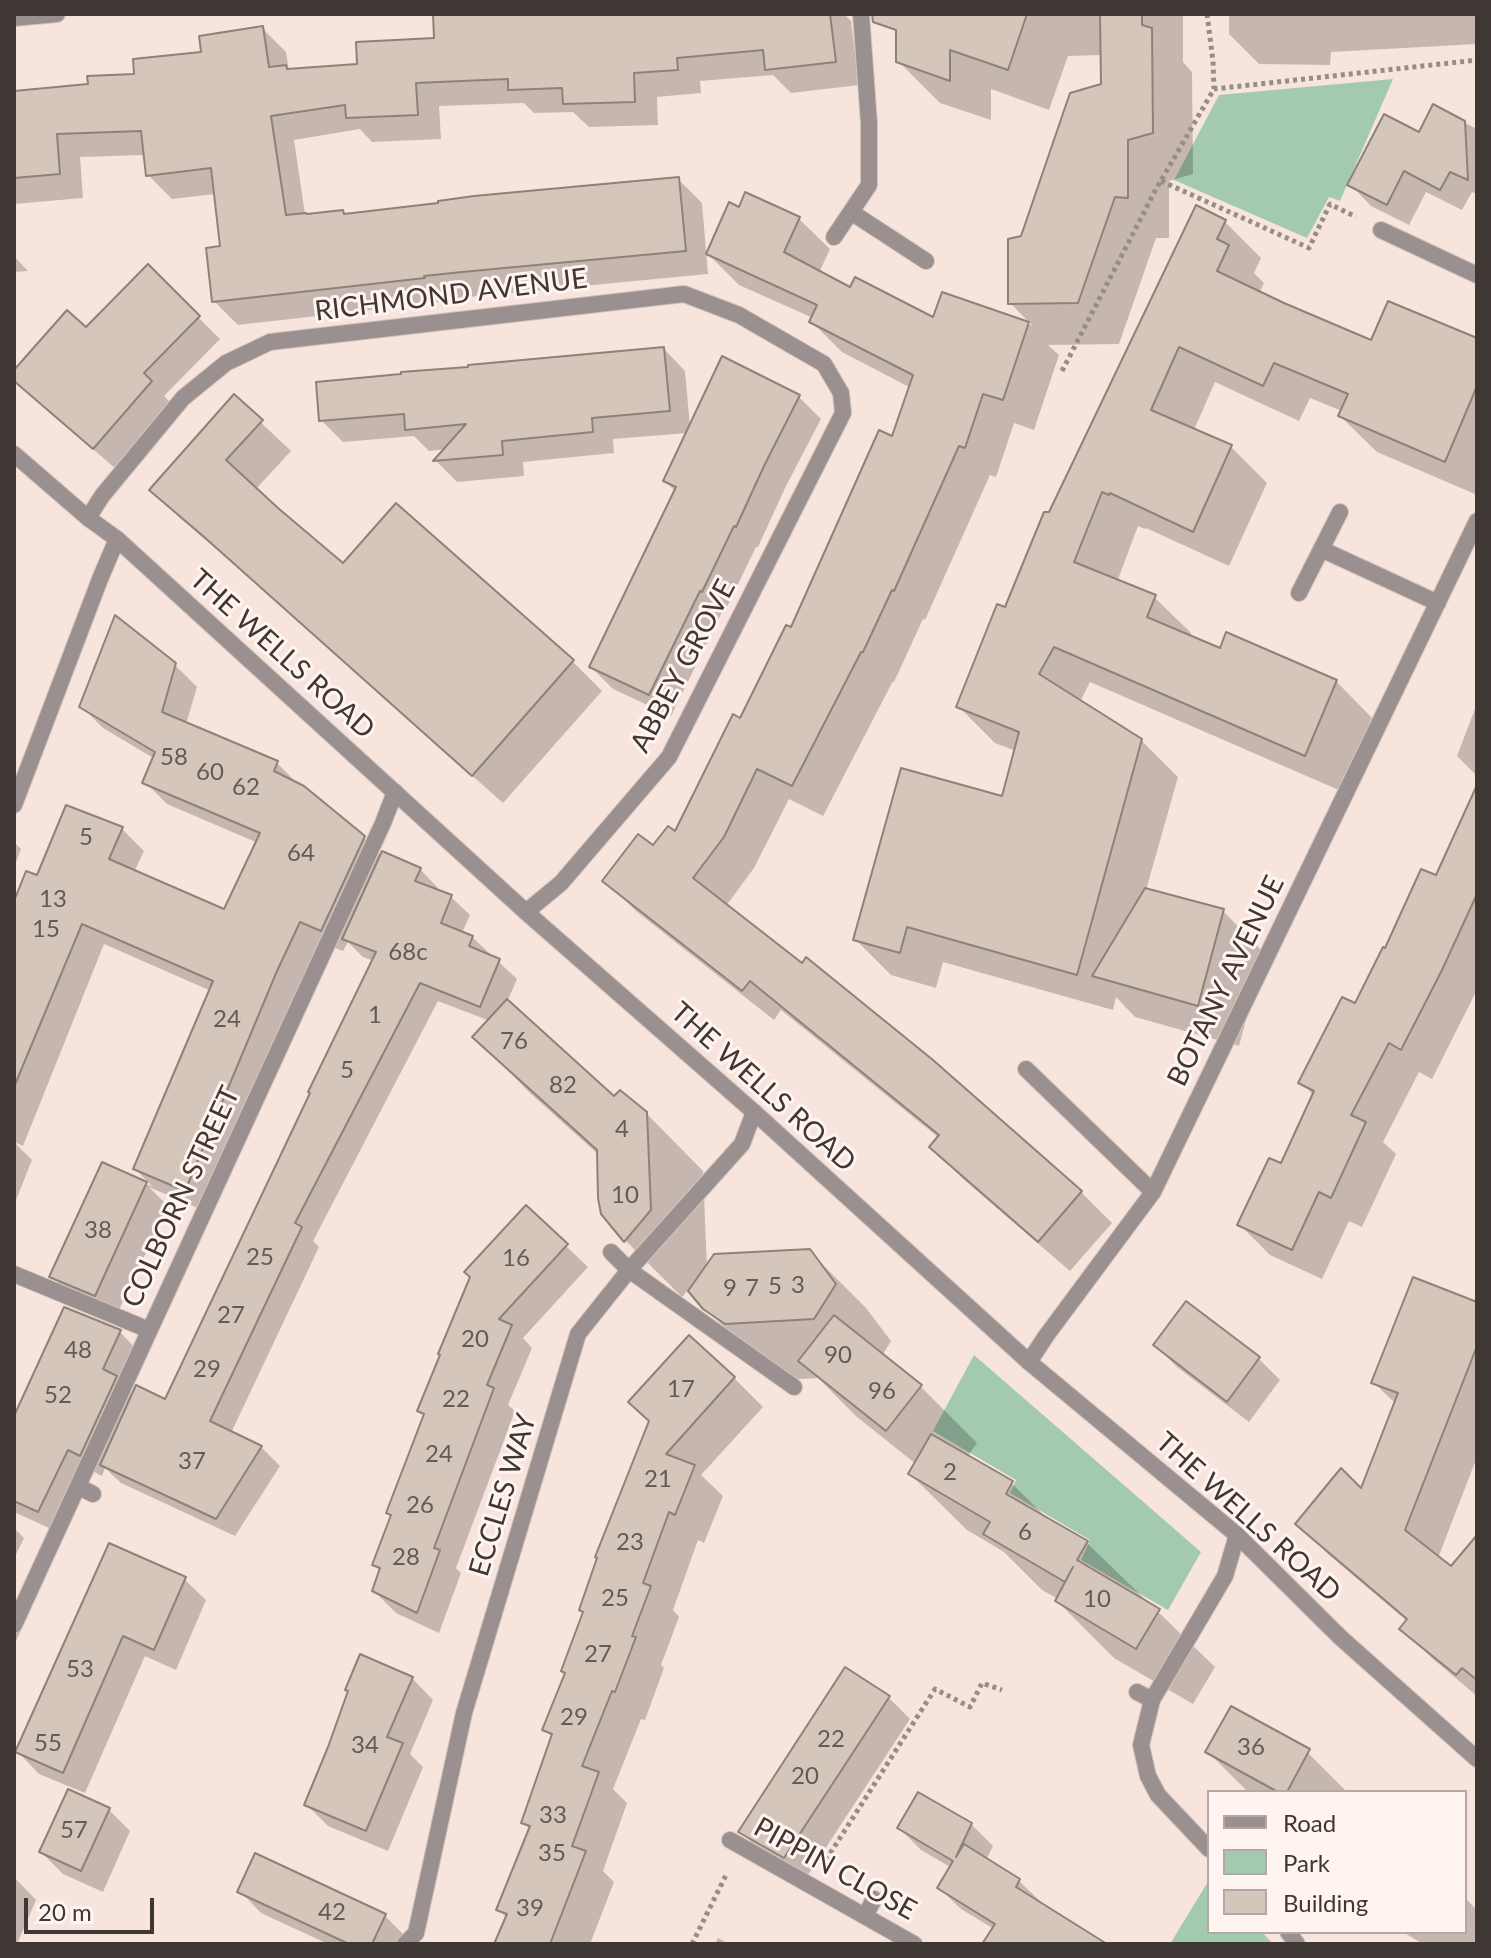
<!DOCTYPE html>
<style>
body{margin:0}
#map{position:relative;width:1491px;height:1958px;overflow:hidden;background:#f7e5dd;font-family:Lato,sans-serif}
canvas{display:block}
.frame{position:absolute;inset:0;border:16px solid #3e3733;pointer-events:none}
.legend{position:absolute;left:1207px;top:1790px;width:260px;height:144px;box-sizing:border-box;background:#fff4ef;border:2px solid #b2a8a4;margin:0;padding:10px 14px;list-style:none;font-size:24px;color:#3e3733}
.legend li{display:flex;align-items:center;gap:16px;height:40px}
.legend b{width:40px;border:2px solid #b2a8a4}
.scale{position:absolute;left:24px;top:1898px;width:130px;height:36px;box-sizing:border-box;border:4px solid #3e3733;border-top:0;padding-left:10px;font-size:24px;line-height:28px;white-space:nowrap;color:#3e3733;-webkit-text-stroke:6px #fff4ef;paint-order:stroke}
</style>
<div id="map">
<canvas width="1491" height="1958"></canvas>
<div class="frame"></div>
<ul class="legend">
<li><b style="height:10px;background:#99908f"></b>Road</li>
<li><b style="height:22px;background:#a3c9ae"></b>Park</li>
<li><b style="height:22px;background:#d4c6ba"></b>Building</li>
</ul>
<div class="scale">20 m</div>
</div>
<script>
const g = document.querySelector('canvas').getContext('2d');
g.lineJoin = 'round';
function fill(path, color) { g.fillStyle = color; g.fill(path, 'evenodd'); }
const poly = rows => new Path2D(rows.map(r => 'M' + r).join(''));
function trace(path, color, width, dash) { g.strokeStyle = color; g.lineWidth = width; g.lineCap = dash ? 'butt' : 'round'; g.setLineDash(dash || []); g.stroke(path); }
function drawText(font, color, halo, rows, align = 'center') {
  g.font = font + ' Lato,sans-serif'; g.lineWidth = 6; g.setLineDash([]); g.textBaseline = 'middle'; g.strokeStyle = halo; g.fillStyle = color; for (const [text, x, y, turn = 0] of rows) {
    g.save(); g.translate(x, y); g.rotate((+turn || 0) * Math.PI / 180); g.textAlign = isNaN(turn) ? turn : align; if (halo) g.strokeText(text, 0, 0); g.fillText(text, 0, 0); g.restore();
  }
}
fill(poly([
 [1393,79,1340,201,1329,197,1307,238,1174,180,1219,95],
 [974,1355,1201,1552,1168,1610,1081,1560,1090,1540,1010,1493,1016,1480,933,1431],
 [1209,1880,1209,1932,1262,1932,1273,1944,1170,1944]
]), '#a3c9ae');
fill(poly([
 [473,14,844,14,851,21,859,85,791,93,773,75,700,81,701,93,657,97,658,125,589,127,573,112,534,113,524,103,439,106,441,139,372,142,360,129,294,140,305,214,307,216,343,212,347,216,678,179,702,203,708,274,447,299,448,301,238,325,214,301,223,248,216,194,172,199,148,175,145,155,80,157,83,198,14,204,14,93,90,86,136,76,203,54,262,28,286,52,289,71,360,66,436,40],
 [898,14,1183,14,1183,62,1192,72,1193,174,1169,181,1169,238,1156,238,1119,344,1048,345,1059,355,1034,430,1014,423,996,477,990,475,925,620,923,619,894,682,893,681,823,816,789,799,754,868,726,906,1081,1192,1112,1223,1070,1271,962,1178,932,1147,939,1138,781,1010,774,1020,636,911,605,881,676,834,792,630,894,439,911,388,842,352,811,321,813,318,739,285,708,254,740,210,798,218,830,249,819,273,851,289,934,319,943,295,1033,326,1010,303,1022,237,1103,85,1102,55,1068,56,1049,110,991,89,991,120,940,103,898,61],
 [1229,14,1477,14,1477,44,1331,52,1330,65,1259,64,1229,34],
 [1434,107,1477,129,1477,194,1472,192,1462,210,1426,192,1409,225,1371,206,1350,184,1420,135],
 [1225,222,1261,258,1254,273,1264,283,1259,293,1372,343,1477,340,1477,495,1377,452,1340,416,1342,411,1310,398,1299,421,1215,382,1194,430,1231,447,1267,483,1229,566,1146,528,1145,529,1138,526,1117,582,1154,597,1191,633,1189,637,1221,651,1336,681,1372,718,1341,791,1090,682,1080,702,1141,740,1178,777,1146,890,1223,911,1264,953,1239,1046,1135,1017,1116,997,1113,1010,943,962,936,988,891,975,855,939,1003,798,1016,751,995,743,958,706,1006,610,1050,515],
 [14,256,28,271,14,272],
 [148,267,220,339,164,396,172,404,116,469,33,397,14,379,14,373,86,329],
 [664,349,685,371,690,427,723,358,799,397,821,419,786,486,758,547,756,547,724,613,722,612,671,716,613,689,591,667,676,492,665,481,688,433,613,439,614,453,523,462,524,476,457,482,436,461,447,449,429,451,414,436,343,442,321,420],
 [234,397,291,451,255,490,343,565,396,506,573,662,602,691,503,803,235,565,181,519,152,490],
 [175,665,197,687,186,724,277,763,299,785,363,838,382,856,420,869,438,888,437,891,451,897,470,915,462,933,472,937,517,979,507,1002,614,1099,646,1113,703,1171,707,1268,809,1251,866,1308,891,1341,882,1356,921,1387,977,1443,967,1457,1011,1483,1050,1521,1087,1543,1215,1667,1193,1704,1114,1658,1057,1601,1058,1599,1042,1590,1004,1552,967,1530,910,1474,916,1464,857,1417,818,1378,783,1380,762,1365,704,1307,689,1289,682,1297,626,1241,603,1213,599,1155,531,1094,475,1037,490,1021,438,1001,313,1241,319,1247,231,1433,261,1447,280,1466,235,1536,121,1483,105,1468,102,1476,90,1470,60,1533,14,1512,14,1421,120,1332,141,1354,126,1387,134,1396,166,1402,374,961,363,957,348,942,343,951,322,943,207,1212,149,1187,168,1206,116,1316,73,1298,52,1276,103,1165,153,1187,135,1169,211,991,104,944,23,1146,14,1142,14,906,38,878,122,829,144,851,134,872,225,912,258,843,167,804,145,782,155,759,103,728,81,706],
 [1476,706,1477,707,1477,776,1457,756],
 [1477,790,1477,990,1432,1079,1419,1072,1383,1142,1396,1154,1362,1227,1349,1221,1322,1279,1270,1255,1240,1225,1282,1166,1314,1096,1301,1082,1355,1006,1437,878],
 [14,842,21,849,14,868],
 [14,1142,32,1160,14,1205],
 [526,1208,588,1267,523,1338,532,1348,508,1405,515,1411,456,1568,461,1573,439,1633,396,1613,374,1591,381,1572,374,1565,425,1416,419,1411,472,1277],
 [1186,1304,1259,1359,1280,1380,1249,1422,1177,1367,1155,1345],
 [1477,1304,1477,1457,1438,1558,1451,1569,1477,1538,1477,1696,1434,1660,1402,1629,1408,1622,1329,1555,1298,1524,1362,1491,1396,1404,1373,1382],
 [734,1378,763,1407,701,1475,723,1496,704,1543,698,1540,673,1610,679,1617,661,1665,664,1668,645,1720,641,1719,613,1789,627,1803,603,1871,614,1882,590,1944,496,1944,507,1918,498,1909,530,1830,523,1822,552,1737,544,1729,567,1674,651,1422],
 [14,1528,24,1538,14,1559],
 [110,1546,184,1579,206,1600,176,1670,145,1656,85,1793,39,1774,18,1752],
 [14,1599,29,1614,14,1645],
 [412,1678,433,1700,410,1754,423,1767,388,1851,328,1826,306,1804],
 [888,1697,910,1719,806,1878,762,1853,741,1832],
 [1303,1748,1347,1792,1248,1792,1208,1752],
 [109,1810,130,1831,103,1892,63,1874,41,1852],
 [971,1824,993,1846,986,1860,1019,1881,1041,1902,1040,1904,1103,1944,1003,1944,994,1929,961,1909,939,1888,952,1868,921,1850,899,1828],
 [14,1877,36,1900,17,1944,14,1944],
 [240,1891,385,1916,406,1937,403,1944,328,1944,261,1913],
 [1465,1898,1477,1910,1477,1944,1423,1944,1403,1932,1465,1932],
 [718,1938,729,1944,715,1944]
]), '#0003');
const building = poly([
 [433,14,830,14,836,62,765,70,763,50,677,58,678,70,634,73,635,102,563,104,562,88,508,90,508,79,416,83,418,115,346,118,345,105,271,116,286,215,306,213,307,214,343,210,344,214,438,203,438,201,474,196,679,177,686,251,462,272,424,276,425,278,212,302,206,248,220,246,211,168,146,176,141,131,57,134,60,174,14,178,14,91,88,84,87,76,134,74,133,59,201,52,199,36,263,26,269,67,286,65,287,69,357,64,356,42,434,38,433,14],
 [872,14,1027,14,1008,70,950,50,950,81,896,62,896,30,873,22,872,14],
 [1100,14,1142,14,1142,25,1152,28,1153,133,1128,140,1128,198,1115,197,1078,303,1008,304,1008,239,1021,236,1070,93,1101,84,1100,14],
 [1433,104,1465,121,1468,180,1450,172,1440,190,1404,171,1387,205,1347,185,1384,114,1419,132,1433,104],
 [745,192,800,217,784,252,850,287,855,277,933,317,942,292,1029,322,1003,400,983,394,965,448,959,446,894,591,892,590,863,652,861,652,792,786,757,769,724,837,693,878,802,963,806,957,933,1060,1082,1191,1038,1242,929,1147,939,1135,750,981,742,991,602,881,638,834,653,845,668,826,675,831,733,714,740,718,786,625,791,627,879,430,892,436,913,375,809,322,817,305,706,254,729,202,739,207,745,192],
 [1196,205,1226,220,1217,239,1229,245,1217,271,1284,303,1371,340,1388,301,1477,338,1477,386,1445,462,1338,416,1348,394,1274,363,1263,386,1179,347,1151,410,1232,445,1193,532,1110,493,1109,495,1102,492,1074,562,1156,595,1147,617,1220,648,1226,632,1337,680,1305,756,1054,647,1039,674,1142,739,1077,975,907,927,900,953,853,940,901,768,1002,796,1019,732,956,707,997,604,1005,607,1044,512,1049,512,1196,205],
 [148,264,200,316,144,373,152,381,93,449,14,381,14,370,67,310,86,327,148,264],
 [664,347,670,411,592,418,593,432,502,441,503,455,433,461,466,424,405,430,404,414,319,421,316,382,401,374,401,372,468,367,468,365,664,347],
 [722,356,800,395,765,464,736,527,734,526,702,592,700,591,649,695,589,667,676,487,663,481,722,356],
 [234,394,263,420,226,460,278,508,343,563,396,503,574,660,472,776,203,536,149,490,234,394],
 [115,615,176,663,162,712,278,761,274,771,304,786,365,836,321,931,300,922,277,971,185,1191,133,1169,213,981,82,924,14,1087,14,901,26,871,37,875,66,805,123,827,109,859,224,909,260,833,142,783,155,752,79,707,115,615],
 [1477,785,1477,894,1442,970,1401,1050,1389,1043,1351,1115,1366,1122,1331,1198,1319,1192,1292,1250,1237,1225,1269,1158,1281,1163,1314,1091,1298,1083,1342,997,1355,1003,1383,947,1385,948,1421,869,1436,875,1477,785],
 [382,851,421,868,415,881,452,895,441,923,473,936,469,946,500,959,480,1007,420,983,295,1223,302,1227,210,1421,262,1446,216,1519,100,1465,136,1385,165,1399,310,1093,308,1092,376,952,342,939,382,851],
 [1145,888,1224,909,1198,1006,1092,976,1145,888],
 [507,999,614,1096,620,1090,647,1112,651,1210,624,1242,601,1214,598,1198,597,1150,472,1037,507,999],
 [102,1162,147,1182,95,1296,49,1277,102,1162],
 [526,1205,568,1244,499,1319,512,1325,487,1385,494,1388,434,1548,440,1550,417,1613,372,1591,380,1568,372,1565,391,1515,386,1513,424,1414,417,1411,440,1355,438,1354,470,1277,464,1272,526,1205],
 [810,1249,836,1284,814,1319,725,1324,703,1309,688,1291,714,1254,810,1249],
 [1413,1277,1477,1302,1477,1346,1405,1530,1451,1566,1477,1535,1477,1680,1462,1668,1456,1675,1399,1629,1407,1619,1295,1524,1341,1468,1361,1488,1398,1393,1371,1383,1413,1277],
 [1186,1301,1260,1357,1227,1402,1153,1345,1186,1301],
 [64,1307,121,1330,103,1369,117,1376,80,1456,68,1450,38,1512,14,1501,14,1416,64,1307],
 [834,1315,922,1385,886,1431,798,1361,834,1315],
 [689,1335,735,1377,666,1454,695,1465,675,1515,669,1512,643,1583,651,1586,632,1636,636,1637,615,1692,612,1691,582,1766,599,1772,572,1846,586,1851,550,1944,494,1944,507,1914,496,1910,530,1826,521,1823,552,1734,542,1730,565,1673,561,1671,583,1612,579,1610,597,1558,595,1557,649,1421,628,1402,689,1335],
 [931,1434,1013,1481,1006,1494,1088,1541,1077,1560,1160,1609,1136,1649,1055,1601,1073,1567,1065,1582,983,1534,990,1522,908,1474,931,1434],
 [109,1543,186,1577,154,1650,123,1636,63,1773,15,1752,109,1543],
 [360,1654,413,1677,387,1737,403,1743,366,1831,304,1805,328,1747,348,1691,345,1690,360,1654],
 [845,1667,890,1696,784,1858,738,1832,845,1667],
 [1231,1706,1310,1749,1287,1792,1278,1792,1205,1752,1231,1706],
 [68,1789,110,1808,81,1871,39,1852,68,1789],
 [918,1792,972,1823,956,1857,964,1844,1020,1879,1016,1887,1107,1944,982,1944,995,1924,937,1888,953,1861,897,1828,918,1792],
 [255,1853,386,1914,372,1944,349,1944,237,1892,255,1853]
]);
fill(building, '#d4c6ba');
trace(building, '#8e8176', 2);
const service = poly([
 [611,1252,629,1270,794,1387],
 [79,1487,93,1494],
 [1137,1692,1152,1700],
 [865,1916,874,1899]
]);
const minor = poly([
 [851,212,926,261],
 [1381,230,1477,275],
 [834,237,869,185,869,123,861,14],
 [88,518,102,496,183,398,226,363,270,342,684,294,739,315,824,364,841,393,843,413,669,757,561,883,526,912],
 [1321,549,1438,603],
 [1299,593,1340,512],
 [14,805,100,579,117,539],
 [1026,1069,1153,1192],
 [14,1274,149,1330],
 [1029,1362,1046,1336,1153,1192,1477,521],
 [14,1625,383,823,395,792],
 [730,1840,914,1944],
 [1209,1849,1158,1795,1148,1776,1141,1745,1152,1700,1225,1576,1237,1535],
 [1288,1932,1297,1944],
 [405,1944,416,1933,464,1713,578,1334,629,1270,742,1144,754,1112]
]);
const tertiary = poly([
 [14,18,57,14],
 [14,454,88,518,117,539,526,912,754,1112,1029,1362,1237,1535,1341,1638,1477,1759]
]);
trace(service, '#d2c2bb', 18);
trace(minor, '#d2c2bb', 18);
trace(tertiary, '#d2c2bb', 18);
trace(poly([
 [1207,14,1213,61,1214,89],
 [1161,181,1309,248,1330,204,1356,217],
 [1062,371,1155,191,1214,89,1477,60],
 [826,1860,935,1689,970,1707,982,1683,1002,1690],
 [692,1944,727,1873]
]), '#988c86', 5, [4, 4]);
trace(service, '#99908f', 16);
trace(minor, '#99908f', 16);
trace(tertiary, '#99908f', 16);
drawText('24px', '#645b55', null, [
 ["58",174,757],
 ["60",210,772],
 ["62",246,787],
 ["5",86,837],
 ["64",301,853],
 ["13",53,899],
 ["15",46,929],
 ["68c",408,952],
 ["1",375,1015],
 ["24",227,1019],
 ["76",514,1041],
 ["5",347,1070],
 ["82",563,1085],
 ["4",622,1129],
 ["10",625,1195],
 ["38",98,1230],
 ["25",260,1257],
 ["16",516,1258],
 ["3",798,1285],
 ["5",775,1286],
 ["9",730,1288],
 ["7",752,1288],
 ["27",231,1315],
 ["20",475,1339],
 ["48",78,1350],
 ["90",838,1355],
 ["29",207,1369],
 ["17",681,1389],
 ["96",882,1391],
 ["52",58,1395],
 ["22",456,1399],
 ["24",439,1454],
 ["37",192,1461],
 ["2",950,1472],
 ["21",658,1479],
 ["26",420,1505],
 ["6",1025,1532],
 ["23",630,1542],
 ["28",406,1557],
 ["25",615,1598],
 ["10",1097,1599],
 ["27",598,1654],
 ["53",80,1669],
 ["29",574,1717],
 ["22",831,1739],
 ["55",48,1743],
 ["34",365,1745],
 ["36",1251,1747],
 ["20",805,1776],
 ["33",553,1815],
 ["57",74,1830],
 ["35",552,1853],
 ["39",530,1908],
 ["42",332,1912]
]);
drawText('28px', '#3e3733', '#fff4ef', [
 ["RICHMOND AVENUE",451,295,-7],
 ["THE WELLS ROAD",282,654,42],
 ["ABBEY GROVE",683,666,-62],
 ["BOTANY AVENUE",1226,981,-64],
 ["THE WELLS ROAD",763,1087,42],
 ["COLBORN STREET",181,1197,-65],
 ["ECCLES WAY",503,1495,-73],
 ["THE WELLS ROAD",1248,1517,42],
 ["PIPPIN CLOSE",835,1869,29]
]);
</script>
